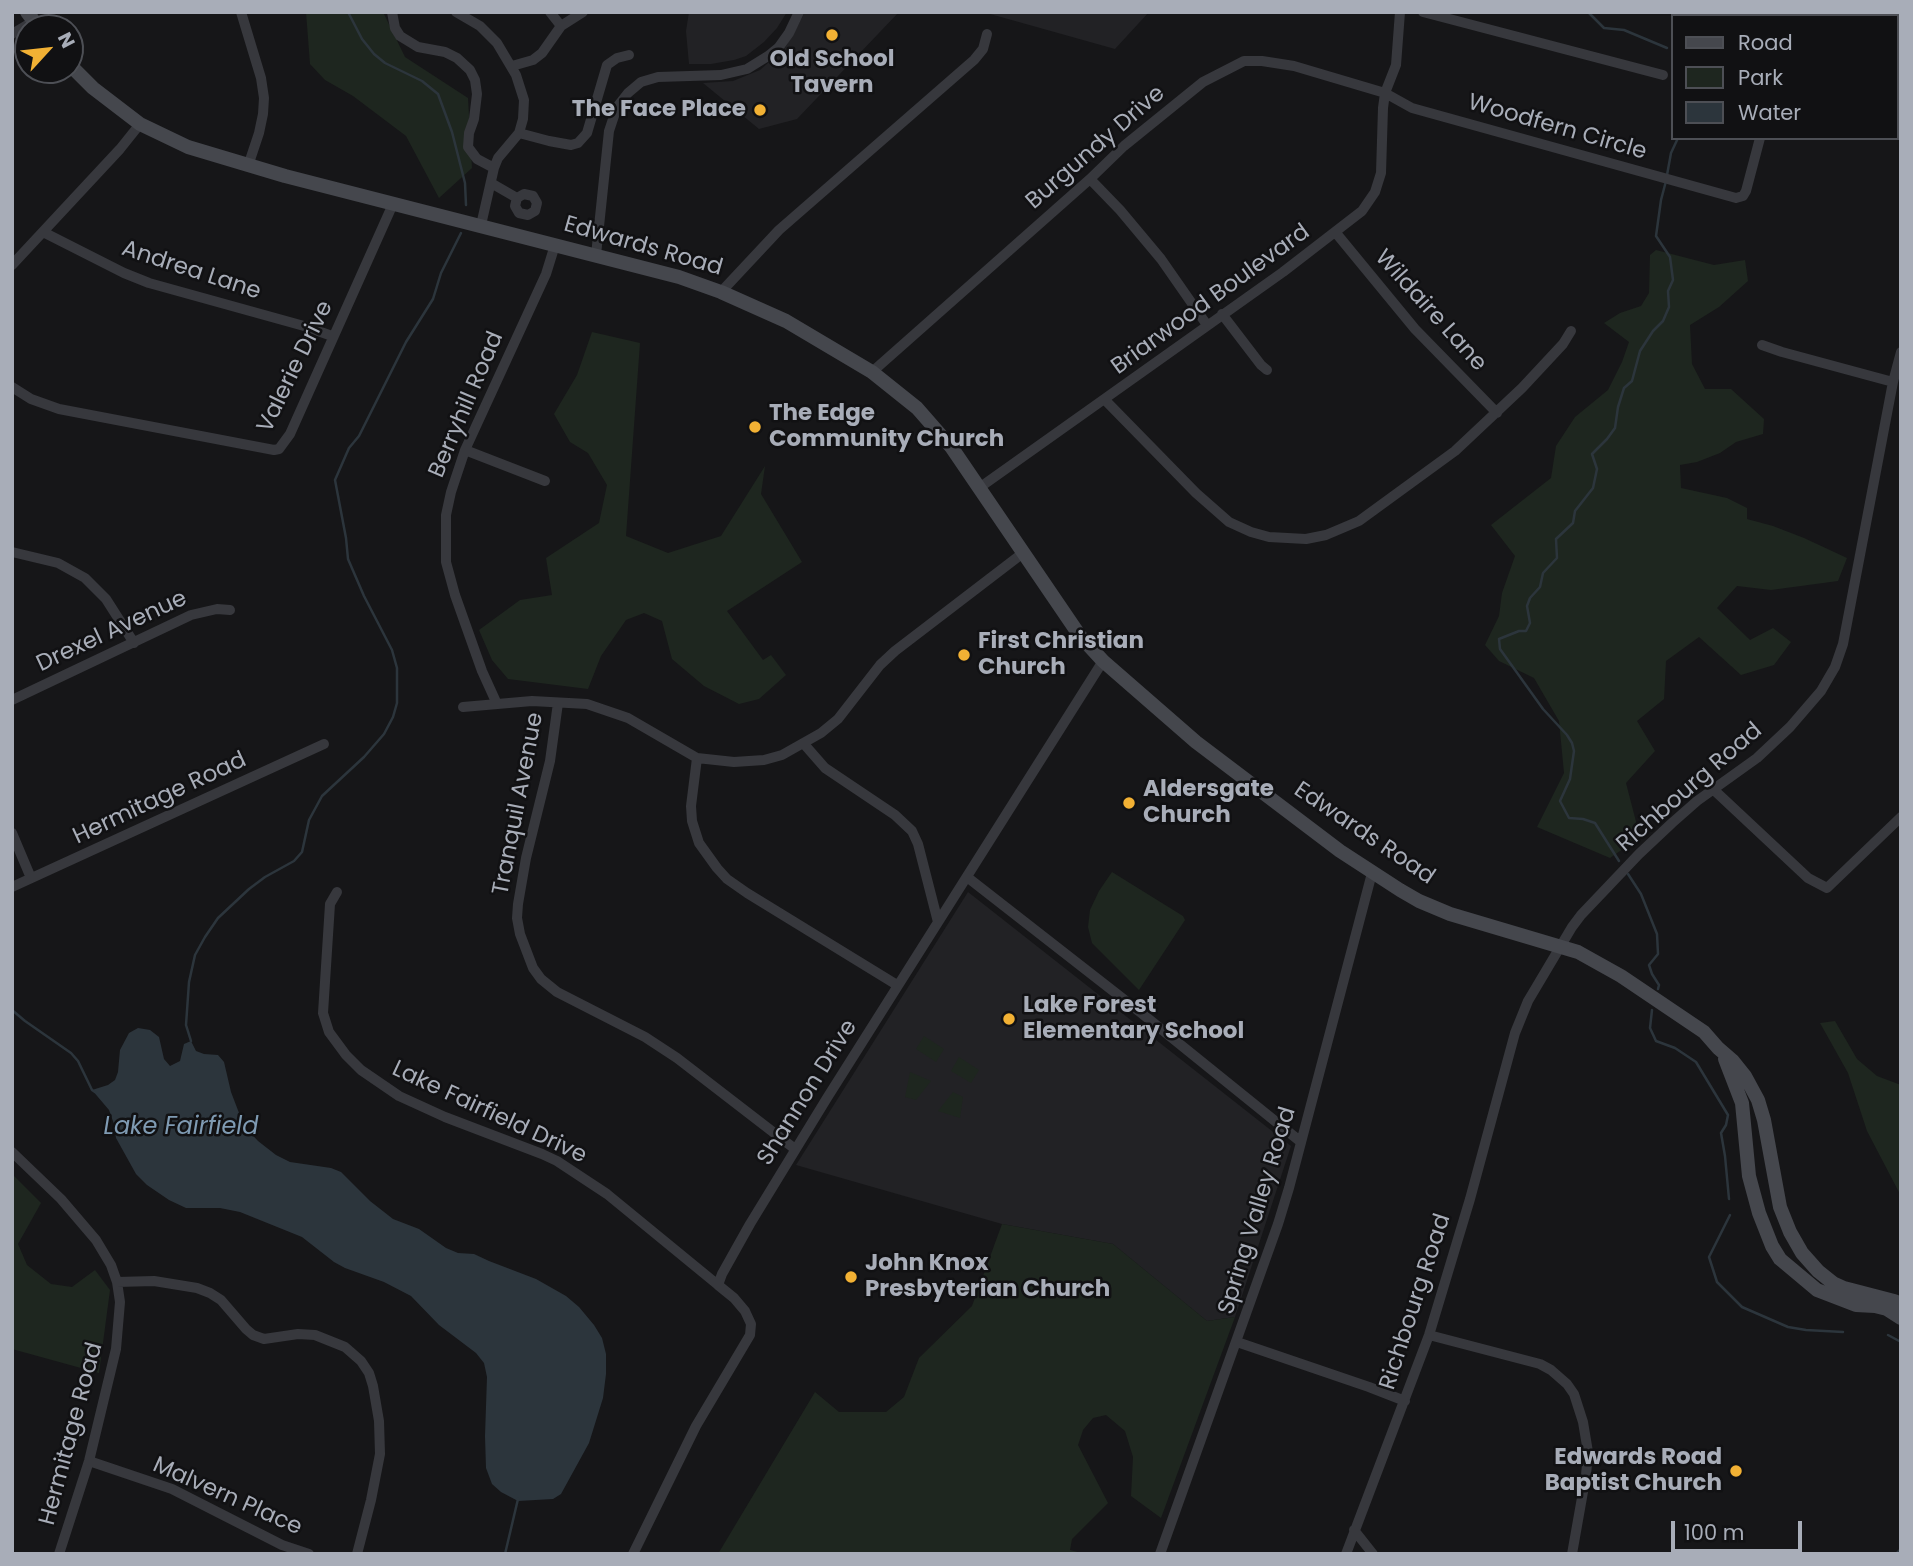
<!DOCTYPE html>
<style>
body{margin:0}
#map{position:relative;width:1913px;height:1566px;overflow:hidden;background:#161618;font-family:Poppins,sans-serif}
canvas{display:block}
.frame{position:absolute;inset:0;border:14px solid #a8adb8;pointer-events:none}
.legend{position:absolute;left:1671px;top:14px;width:228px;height:126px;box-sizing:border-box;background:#111113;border:2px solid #4d4f55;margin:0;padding:9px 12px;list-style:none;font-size:21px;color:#a8adb8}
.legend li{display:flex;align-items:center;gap:14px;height:35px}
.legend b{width:35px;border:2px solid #4d4f55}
.north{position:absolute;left:14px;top:14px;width:70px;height:70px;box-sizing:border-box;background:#111113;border:2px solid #4d4f55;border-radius:50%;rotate:63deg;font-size:19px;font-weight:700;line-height:28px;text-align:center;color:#a8adb8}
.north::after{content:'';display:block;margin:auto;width:24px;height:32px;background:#f2b134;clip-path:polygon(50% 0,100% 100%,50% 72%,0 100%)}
.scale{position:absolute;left:1671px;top:1521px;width:131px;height:32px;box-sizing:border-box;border:4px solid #a8adb8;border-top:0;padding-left:9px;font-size:21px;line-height:24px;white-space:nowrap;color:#a8adb8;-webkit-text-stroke:5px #111113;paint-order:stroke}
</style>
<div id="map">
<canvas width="1913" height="1566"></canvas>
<div class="frame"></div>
<ul class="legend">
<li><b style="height:9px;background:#45474d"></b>Road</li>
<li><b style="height:19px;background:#1e261f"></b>Park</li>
<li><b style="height:19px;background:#2c353c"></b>Water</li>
</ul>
<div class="north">N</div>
<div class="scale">100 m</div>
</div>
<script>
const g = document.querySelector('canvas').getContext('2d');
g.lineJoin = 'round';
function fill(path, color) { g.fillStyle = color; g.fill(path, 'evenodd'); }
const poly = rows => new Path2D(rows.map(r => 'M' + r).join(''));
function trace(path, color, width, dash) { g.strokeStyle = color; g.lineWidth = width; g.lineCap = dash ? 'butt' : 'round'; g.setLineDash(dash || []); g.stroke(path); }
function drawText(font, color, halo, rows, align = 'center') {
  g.font = font + ' Poppins,sans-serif'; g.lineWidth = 5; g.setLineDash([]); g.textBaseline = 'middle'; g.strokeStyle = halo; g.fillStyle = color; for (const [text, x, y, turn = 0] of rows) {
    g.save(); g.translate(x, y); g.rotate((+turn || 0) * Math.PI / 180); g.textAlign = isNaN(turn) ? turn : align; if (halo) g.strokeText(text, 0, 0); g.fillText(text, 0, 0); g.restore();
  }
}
fill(poly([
 [689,12,787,12,777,28,764,42,746,56,734,60,711,64,689,64,686,31],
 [805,12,899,12,797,119,759,129,703,83,733,81,760,70,785,48],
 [983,12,1149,12,1115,49],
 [1783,12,1901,12,1901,120,1897,119,1897,16,1782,16],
 [968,892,1291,1146,1235,1317,1207,1321,1113,1244,1002,1224,796,1165]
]), '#222225');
fill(poly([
 [306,12,383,12,405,57,468,98,472,168,439,198,406,136,353,96,325,80,310,64],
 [1656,250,1714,265,1745,260,1748,281,1719,307,1690,325,1692,364,1705,389,1731,389,1764,419,1763,434,1736,442,1720,453,1697,462,1680,465,1681,488,1727,498,1747,508,1747,519,1773,526,1804,538,1847,558,1838,581,1771,590,1737,586,1717,608,1750,640,1773,628,1791,642,1774,665,1741,675,1699,637,1666,661,1664,699,1637,721,1655,751,1626,783,1640,837,1610,858,1537,827,1564,773,1559,721,1534,678,1499,661,1485,645,1499,616,1502,593,1515,556,1491,525,1551,478,1556,446,1575,417,1608,390,1622,362,1629,342,1604,323,1620,313,1641,306,1649,293,1650,255],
 [592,332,640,343,626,536,668,553,721,536,765,466,761,494,802,562,727,611,763,660,771,655,786,675,759,699,739,704,704,686,672,659,662,621,644,613,626,620,601,656,588,689,508,679,492,660,479,630,520,600,552,595,546,558,599,523,607,485,588,453,570,442,554,414,577,375],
 [1112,872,1183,916,1185,920,1139,990,1092,943,1088,927,1090,910,1099,891],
 [1835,1021,1857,1059,1877,1076,1901,1085,1901,1196,1867,1131,1848,1073,1820,1023],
 [924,1036,944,1049,936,1062,916,1049],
 [959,1057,979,1070,971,1083,951,1071],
 [910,1072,931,1081,916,1100,905,1097],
 [953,1092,963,1097,960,1118,938,1111],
 [12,1174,41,1203,18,1244,27,1265,51,1284,72,1287,95,1270,110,1290,99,1373,12,1349],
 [1002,1224,1113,1244,1207,1321,1235,1317,1161,1518,1131,1496,1133,1457,1125,1431,1106,1415,1093,1418,1083,1430,1078,1445,1108,1503,1072,1539,1070,1550,1085,1554,718,1554,815,1392,839,1412,886,1412,904,1397,919,1358,972,1306]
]), '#1e261f');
fill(poly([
 [138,1028,150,1030,159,1037,164,1059,170,1066,180,1061,184,1044,191,1041,196,1051,204,1054,218,1055,224,1062,231,1092,244,1126,258,1141,276,1155,290,1162,331,1168,341,1172,370,1201,393,1219,419,1229,446,1248,458,1253,474,1254,489,1261,536,1279,566,1296,579,1307,594,1325,602,1338,606,1354,606,1374,603,1398,589,1443,561,1494,553,1499,518,1501,501,1492,492,1484,486,1468,485,1436,487,1377,484,1363,476,1353,439,1325,411,1296,384,1282,345,1268,334,1262,302,1237,240,1212,220,1208,186,1208,169,1200,147,1185,136,1174,116,1138,114,1124,109,1110,92,1090,108,1085,115,1080,118,1072,120,1050,129,1033]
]), '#2c353c');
trace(poly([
 [348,12,362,39,374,54,385,63,422,81,438,94,452,132,465,183,466,205],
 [1588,12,1604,28,1624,30,1667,48],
 [1706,16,1708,12],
 [1667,175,1671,153,1678,138],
 [1619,861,1595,823,1583,819,1569,818,1560,801,1570,779,1574,751,1572,743,1567,735,1543,709,1500,649,1499,639,1519,631,1526,631,1530,623,1527,606,1530,598,1540,587,1543,573,1557,558,1556,539,1573,523,1575,511,1593,488,1597,469,1592,454,1607,439,1615,428,1618,407,1624,388,1632,381,1640,351,1653,331,1663,321,1669,307,1668,291,1673,280,1670,257,1656,236,1661,200,1666,181],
 [1628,874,1641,894,1657,934,1658,954,1649,965,1652,974,1659,985,1658,989],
 [12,1010,25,1021,71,1053,78,1061,92,1090,95,1092],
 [1652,1010,1650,1028,1656,1041,1675,1048,1696,1062,1728,1115,1726,1125,1721,1133,1725,1156,1729,1199],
 [191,1041,186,1025,189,982,195,955,205,937,218,918,249,889,265,877,294,861,302,852,309,820,322,796,364,757,384,734,393,717,397,703,397,668,392,650,364,596,348,559,346,538,335,480,349,448,359,436,406,342,433,299,441,273,461,233],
 [1730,1215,1709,1257,1717,1282,1742,1307,1788,1327,1806,1330,1843,1332],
 [1888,1335,1901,1342],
 [505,1554,518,1499],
 [1896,1554,1901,1549]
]), '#2c353c', 2.5);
trace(poly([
 [241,12,261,78,264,98,263,114,259,133,248,166],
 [392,12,395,28,400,36,418,47,445,52,457,58,470,70,475,80,477,94,474,119,469,133,468,147,477,159,494,168],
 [456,12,480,26,497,43,516,75,524,100,523,119,519,133,498,158,494,168,481,225],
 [550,12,561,26],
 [1423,12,1663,75],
 [1798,16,1799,12],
 [12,34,34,21],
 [512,66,533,60,542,53,561,26,583,12],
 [519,133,549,141,571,145,578,143,587,133,607,65,617,58,629,55],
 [1090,179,1120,210,1161,259,1207,325],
 [491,183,517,198,524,194,533,196,537,203,535,211,528,215,519,213,515,206,517,198],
 [43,232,124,273,149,283,304,326,332,336],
 [1336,233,1415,329,1497,413],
 [596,255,609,131,617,107,628,93,641,82,658,77,721,75,747,69,768,56,779,47,789,33,799,12],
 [12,265,120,149,140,124],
 [721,292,779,230,974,60,983,49,987,34],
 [1222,314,1261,365,1267,370],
 [1762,345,1782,352,1893,382],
 [872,372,1090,179,1124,146,1203,82,1244,61,1262,61,1294,66,1385,93,1412,108,1736,198,1743,196,1746,191,1760,138],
 [12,387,31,399,59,409,274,450,279,449,290,434,393,204],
 [1105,400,1196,493,1229,522,1251,532,1269,537,1306,539,1326,535,1359,521,1455,451,1522,388,1563,344,1571,331],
 [465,450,545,481],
 [979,488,1283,272,1362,211,1375,192,1381,173,1383,108,1385,93,1396,65,1400,12],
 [12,552,58,563,85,578,106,599,134,643],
 [12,700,191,615,217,609,230,610],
 [558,703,550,761,526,858,518,904,517,918,520,934,533,968,541,979,557,992,645,1037,677,1058,795,1149],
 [497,704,482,671,455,595,446,562,446,515,451,492,465,450,546,274,555,245],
 [463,707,532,701,587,704,628,718,697,758,734,762,764,760,782,755,821,733,838,719,880,665,895,651,1023,553],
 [804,744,825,768,895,815,912,831,918,844,938,922],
 [697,758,691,806,692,821,699,843,717,868,727,879,747,893,897,985],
 [1714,790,1808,878,1827,888,1901,817],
 [12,833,31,878],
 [967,877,1140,1012,1301,1142],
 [12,887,324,744],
 [337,892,330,904,323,1013,329,1032,346,1055,361,1070,399,1096,445,1117,542,1154,557,1161,607,1194,718,1285],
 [12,1152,61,1199,96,1240,111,1265,117,1282,120,1302,116,1349,89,1461,59,1554],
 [117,1282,154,1281,197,1288,210,1293,221,1300,246,1329,253,1335,264,1339,298,1334,315,1335,345,1347,361,1361,369,1373,373,1386,379,1421,380,1454,371,1500,357,1554],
 [1429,1335,1540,1364,1551,1370,1567,1384,1574,1394,1583,1422,1588,1452,1586,1475,1572,1554],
 [1237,1342,1369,1387,1405,1401],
 [89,1461,172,1489,282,1545,309,1554],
 [1354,1530,1373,1554],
 [633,1554,696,1426,750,1335,751,1324,745,1311,734,1298,718,1285,722,1274,750,1224,827,1098,1103,661],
 [1160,1554,1278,1224,1289,1188,1372,873],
 [1346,1554,1429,1335,1470,1199,1515,1033,1528,1001,1572,927,1581,915,1639,854,1672,823,1697,801,1757,758,1790,727,1821,691,1835,667,1843,644,1893,382,1901,352]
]), '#37383d', 10);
trace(poly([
 [27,12,39,28],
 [70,65,93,88,140,124,188,147,285,176,679,277,721,292,786,321,872,372,917,408,952,448,1080,636,1103,661,1196,742,1340,851,1400,890,1419,901,1450,914,1578,952,1621,976,1704,1032,1718,1048,1733,1061,1745,1076,1758,1100,1764,1120,1780,1207,1790,1232,1802,1253,1818,1271,1833,1283,1844,1288,1894,1301,1901,1304],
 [1725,1059,1742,1103,1749,1176,1759,1213,1772,1246,1780,1259,1817,1290,1856,1305,1875,1306,1887,1309,1901,1318]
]), '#45474d', 14);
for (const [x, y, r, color] of [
 [832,35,7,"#f2b134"],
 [760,110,7,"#f2b134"],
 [755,427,7,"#f2b134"],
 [964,655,7,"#f2b134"],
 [1129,803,7,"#f2b134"],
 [1009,1019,7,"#f2b134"],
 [851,1277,7,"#f2b134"],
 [1736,1471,7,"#f2b134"]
]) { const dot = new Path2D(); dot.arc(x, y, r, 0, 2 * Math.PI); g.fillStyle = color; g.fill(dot); trace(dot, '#111113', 2.5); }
drawText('bold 23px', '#a8adb8', '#111113', [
 ["Old School",832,60,"center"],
 ["Tavern",832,86,"center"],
 ["The Face Place",746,110,"right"],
 ["The Edge",769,414],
 ["Community Church",769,440],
 ["First Christian",978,642],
 ["Church",978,668],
 ["Aldersgate",1143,790],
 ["Church",1143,816],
 ["Lake Forest",1023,1006],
 ["Elementary School",1023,1032],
 ["John Knox",865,1264],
 ["Presbyterian Church",865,1290],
 ["Edwards Road",1722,1458,"right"],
 ["Baptist Church",1722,1484,"right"]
], 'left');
drawText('23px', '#a8adb8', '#111113', [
 ["Woodfern Circle",1557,128,16],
 ["Burgundy Drive",1096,148,-41],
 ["Edwards Road",643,247,16],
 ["Andrea Lane",191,271,18],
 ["Briarwood Boulevard",1211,300,-36],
 ["Wildaire Lane",1430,311,48],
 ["Valerie Drive",296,367,-64],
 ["Berryhill Road",467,405,-67],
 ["Drexel Avenue",112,632,-25],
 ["Richbourg Road",1690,788,-41],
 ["Hermitage Road",160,799,-25],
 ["Tranquil Avenue",519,804,-79],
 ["Edwards Road",1364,834,34],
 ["Shannon Drive",808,1093,-58],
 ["Lake Fairfield Drive",489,1113,25],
 ["Spring Valley Road",1258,1211,-73],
 ["Richbourg Road",1416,1302,-72],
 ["Hermitage Road",72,1434,-75],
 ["Malvern Place",227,1497,24]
]);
drawText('italic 24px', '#7f9bb3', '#111113', [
 ["Lake Fairfield",181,1128]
]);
</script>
